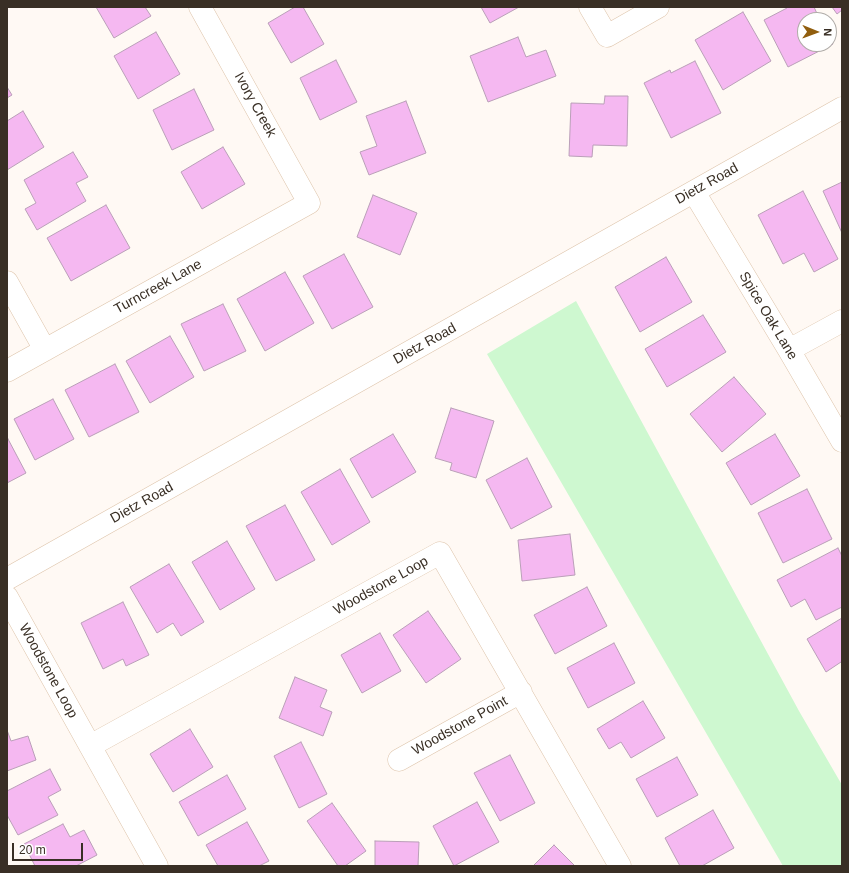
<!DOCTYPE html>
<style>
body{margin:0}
#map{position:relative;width:849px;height:873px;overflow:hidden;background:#fff9f4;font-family:Helvetica,sans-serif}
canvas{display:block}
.frame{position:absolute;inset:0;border:8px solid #392f25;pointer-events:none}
.north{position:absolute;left:797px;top:12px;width:40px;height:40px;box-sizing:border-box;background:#fff;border:1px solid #b0aca8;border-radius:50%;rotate:91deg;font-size:11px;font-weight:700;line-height:16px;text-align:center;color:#392f25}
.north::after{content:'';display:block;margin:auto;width:14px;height:18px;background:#915e0e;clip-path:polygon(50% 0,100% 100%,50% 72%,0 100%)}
.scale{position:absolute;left:12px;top:843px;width:71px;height:18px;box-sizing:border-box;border:2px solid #392f25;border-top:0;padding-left:5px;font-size:12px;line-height:14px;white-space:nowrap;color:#392f25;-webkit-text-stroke:3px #fff;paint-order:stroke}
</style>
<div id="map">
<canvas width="849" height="873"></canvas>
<div class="frame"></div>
<div class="north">N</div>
<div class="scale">20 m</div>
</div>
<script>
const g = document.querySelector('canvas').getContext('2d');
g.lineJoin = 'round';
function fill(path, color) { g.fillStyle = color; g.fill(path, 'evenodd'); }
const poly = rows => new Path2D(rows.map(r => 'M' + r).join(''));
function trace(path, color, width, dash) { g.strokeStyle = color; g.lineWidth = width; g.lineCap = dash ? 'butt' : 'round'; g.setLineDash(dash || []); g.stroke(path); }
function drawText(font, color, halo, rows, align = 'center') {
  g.font = font + ' Helvetica,sans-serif'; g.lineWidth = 3; g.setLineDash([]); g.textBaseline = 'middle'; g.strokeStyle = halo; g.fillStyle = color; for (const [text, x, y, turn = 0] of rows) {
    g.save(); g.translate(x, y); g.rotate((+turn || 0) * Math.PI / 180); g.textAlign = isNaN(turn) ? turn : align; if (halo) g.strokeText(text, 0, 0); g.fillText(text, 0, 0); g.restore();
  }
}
fill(poly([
 [576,301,799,711,842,785,842,866,783,866,487,354]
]), '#cef8d0');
const building = poly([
 [96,7,145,7,151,16,114,38,96,7],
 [295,7,303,7,324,44,291,63,268,23,295,7],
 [481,7,519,7,490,23,481,7],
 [786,7,814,7,820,20,805,20,805,44,829,44,829,37,833,44,788,67,764,20,787,8,786,7],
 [832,7,842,7,842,10,837,14,832,7],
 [743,12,771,61,723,90,695,40,743,12],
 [156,32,180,74,138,99,114,56,156,32],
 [518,37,526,57,546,50,556,76,488,102,470,56,518,37],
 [336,60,357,102,320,120,300,78,336,60],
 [695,61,721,113,671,138,644,83,670,70,671,73,695,61],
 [7,87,12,95,7,98,7,87],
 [194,89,214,130,172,150,153,110,194,89],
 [605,96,628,96,627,146,593,145,592,157,569,156,571,103,604,104,605,96],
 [406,101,426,153,369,175,360,152,377,146,366,116,406,101],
 [23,111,44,147,7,170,7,121,23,111],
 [223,147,245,184,202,209,181,172,223,147],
 [73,152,88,177,76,183,86,201,37,230,25,209,36,203,24,180,73,152],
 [842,182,842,233,823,191,842,182],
 [803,191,838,259,814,272,804,253,783,264,758,215,803,191],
 [373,195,417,213,400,255,357,237,373,195],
 [106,205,130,248,71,281,47,238,106,205],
 [344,254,373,307,332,329,303,276,344,254],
 [666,257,692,302,640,332,615,287,666,257],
 [285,272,314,323,265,351,237,299,285,272],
 [223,304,246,351,204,371,181,324,223,304],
 [703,315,726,352,667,387,645,349,703,315],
 [170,336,194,377,150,403,126,361,170,336],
 [115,364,139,412,89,437,65,390,115,364],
 [734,377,766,414,722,452,690,414,734,377],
 [53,399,74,439,35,460,14,419,53,399],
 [451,408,494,421,476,478,450,470,452,463,435,458,451,408],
 [393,434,416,472,372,498,350,459,393,434],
 [775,434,800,476,751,505,726,463,775,434],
 [8,439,26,473,7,483,7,440,8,439],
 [527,458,552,507,511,529,486,480,527,458],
 [340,469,370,522,332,545,301,492,340,469],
 [807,489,832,539,783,563,758,513,807,489],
 [285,505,315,560,276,581,246,526,285,505],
 [570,534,575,575,522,581,518,540,570,534],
 [227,541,255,589,220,610,192,562,227,541],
 [838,548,842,556,842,607,816,620,805,599,791,607,777,580,838,548],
 [169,564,204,622,181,636,173,623,157,633,130,587,169,564],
 [587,587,607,626,555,654,534,615,587,587],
 [123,602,149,655,126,666,123,659,103,669,81,623,123,602],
 [428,611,461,659,426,683,393,635,428,611],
 [842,618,842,663,841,662,826,672,807,639,842,618],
 [380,633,401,671,362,693,341,655,380,633],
 [614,643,635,683,588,708,567,668,614,643],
 [295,677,327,690,320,707,332,712,323,736,279,718,295,677],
 [643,701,665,738,631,758,621,742,609,749,597,729,643,701],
 [190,729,213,767,173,792,150,754,190,729],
 [7,730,11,741,28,736,36,760,7,771,7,730],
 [301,742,327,794,299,808,274,756,301,742],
 [510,755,535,803,500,821,474,773,510,755],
 [677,757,698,795,657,817,636,779,677,757],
 [50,769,61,790,48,797,58,815,18,835,7,815,7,791,50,769],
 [227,775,246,809,198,836,179,802,227,775],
 [477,802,499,842,454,866,433,826,477,802],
 [332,803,366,851,345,866,338,866,307,821,332,803],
 [713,810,734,848,702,866,680,866,665,838,713,810],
 [247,822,269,861,259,866,218,866,206,845,247,822],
 [63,824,70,837,84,830,97,855,76,866,35,866,24,844,63,824],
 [375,841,419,842,418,866,375,866,375,841],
 [554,845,575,866,533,866,554,845]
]);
fill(building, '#f5b8f1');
trace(building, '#ba9fb8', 1);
const minor = poly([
 [590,7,607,36,658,7],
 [694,192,789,350,842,441],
 [7,282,45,350],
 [789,350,842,321],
 [7,371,309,203,200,7],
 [7,579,842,108],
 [7,597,157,866],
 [90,746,440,553,620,866],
 [399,760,521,692]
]);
trace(minor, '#ddc3a9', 23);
trace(minor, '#fff', 22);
drawText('14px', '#392f25', '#fff', [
 ["Ivory Creek",255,105,61],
 ["Dietz Road",707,184,-29],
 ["Turncreek Lane",158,287,-29],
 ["Spice Oak Lane",768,316,59],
 ["Dietz Road",425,344,-29],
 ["Dietz Road",142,503,-29],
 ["Woodstone Loop",381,586,-29],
 ["Woodstone Loop",48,671,61],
 ["Woodstone Point",460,726,-29]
]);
</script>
